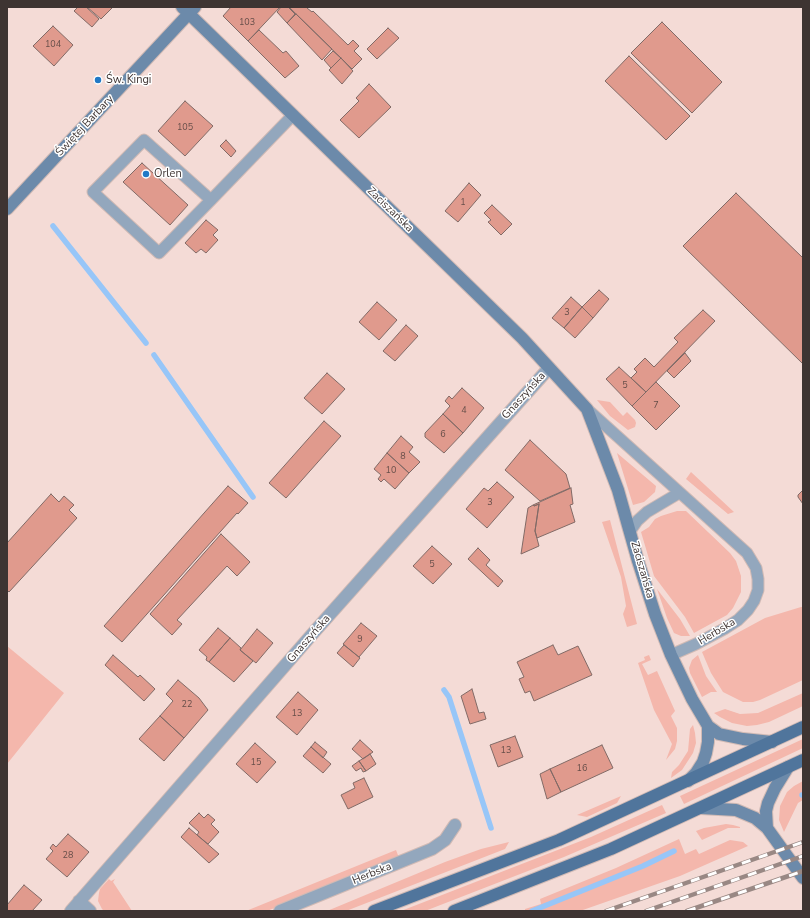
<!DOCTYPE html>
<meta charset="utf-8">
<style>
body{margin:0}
#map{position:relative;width:810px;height:918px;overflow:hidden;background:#f4dbd6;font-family:"Nunito Sans",sans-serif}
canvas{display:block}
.frame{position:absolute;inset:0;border:8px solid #3e3432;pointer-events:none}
</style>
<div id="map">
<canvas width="810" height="918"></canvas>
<div class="frame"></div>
</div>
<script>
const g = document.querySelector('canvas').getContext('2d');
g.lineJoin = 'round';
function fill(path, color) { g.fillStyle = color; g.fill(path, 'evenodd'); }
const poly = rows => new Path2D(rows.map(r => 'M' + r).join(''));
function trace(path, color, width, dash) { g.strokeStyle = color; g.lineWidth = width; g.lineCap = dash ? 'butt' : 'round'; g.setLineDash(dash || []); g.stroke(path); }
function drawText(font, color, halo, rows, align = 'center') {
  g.font = font + ' "Nunito Sans",sans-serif'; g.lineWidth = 3; g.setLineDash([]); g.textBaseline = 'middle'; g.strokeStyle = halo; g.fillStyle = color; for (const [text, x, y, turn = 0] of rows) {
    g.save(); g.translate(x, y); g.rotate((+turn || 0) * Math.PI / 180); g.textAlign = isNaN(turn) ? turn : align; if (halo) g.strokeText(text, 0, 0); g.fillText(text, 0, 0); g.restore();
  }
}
fill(poly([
 [597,400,610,402,623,416,627,412,635,420,636,423,635,427,628,430,610,416],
 [617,453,656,486,655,492,644,502,633,505],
 [691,472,734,512,728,514,686,479],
 [677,511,686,511,730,553,736,561,741,576,741,592,733,608,727,615,694,633,685,617,654,576,641,532,649,527,655,519,661,516],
 [610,520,637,624,627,627,623,614,626,606,621,577,602,522],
 [657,589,680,619,690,636,681,636,674,633,667,618],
 [801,607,803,607,803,680,760,700,753,702,743,702,723,692,711,673,702,652,765,618],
 [7,646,64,693,7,764],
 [649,655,651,660,642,664,648,675,657,671,675,711,671,716,677,728,677,741,675,749,666,760,672,744,654,710,638,663,645,660,644,657],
 [698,655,706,676,717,692,711,692,702,697,690,673,689,668,692,660],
 [803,693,803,706,769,722,757,725,747,726,732,723,720,717,714,713,725,709,740,714,758,713],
 [693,725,695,733,696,743,693,753,682,770,671,778,672,772,679,765,688,751,690,729],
 [803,739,803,748,684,804,680,796],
 [803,781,803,800,798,803,784,832,779,820,780,806,787,792,794,786],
 [621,796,617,803,587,817,577,815],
 [662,805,666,813,564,857,425,911,401,911,591,837],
 [726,824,733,825,740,827,740,828,728,828,702,840,696,831,704,828],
 [679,839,685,854,696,849,699,854,730,840,743,842,748,846,680,876,580,911,525,911,525,909,541,904,540,899,616,868],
 [509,842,505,849,346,911,327,911,445,862,481,849],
 [396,850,399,858,267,911,246,911],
 [109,879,111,881,115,879,113,882,132,911,104,911,102,909,98,901,99,893,100,889]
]), '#f4b7ac');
trace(poly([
 [53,226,146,343],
 [154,355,253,497],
 [444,690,449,697,491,828],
 [802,795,803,795],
 [532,911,643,866,674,851]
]), '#97c6f8', 5.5);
const building = poly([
 [78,7,86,7,99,19,92,27,74,11,78,7],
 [87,7,113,7,101,19,87,7],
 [231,7,280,7,248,41,223,16,231,7],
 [281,7,288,7,295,14,287,23,277,12,281,7],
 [289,7,308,7,307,8,312,12,313,11,348,45,353,40,359,46,354,51,362,59,352,69,289,7],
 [296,14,332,49,322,60,287,23,296,14],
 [662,22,722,82,692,113,631,53,662,22],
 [53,26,73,45,54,66,33,46,53,26],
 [388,28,399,38,377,59,367,49,388,28],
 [259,30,283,53,286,51,299,66,285,78,248,41,259,30],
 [333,51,341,58,331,68,324,60,333,51],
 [629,56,690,116,666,140,605,81,629,56],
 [341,58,353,71,342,84,329,70,341,58],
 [369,84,391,107,359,138,340,120,359,101,356,98,369,84],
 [185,101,213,126,185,156,158,131,185,101],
 [226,140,236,151,231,157,220,146,226,140],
 [142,163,188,205,170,225,123,182,142,163],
 [469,183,481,195,458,222,445,211,469,183],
 [736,193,803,258,803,364,683,246,736,193],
 [492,205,512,224,501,235,488,222,491,220,484,213,492,205],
 [206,220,218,230,213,235,218,240,206,253,201,249,196,253,185,243,206,220],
 [599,290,609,299,593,318,582,307,599,290],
 [571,297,582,307,564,328,552,318,571,297],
 [377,302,397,320,379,340,359,322,377,302],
 [582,307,593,318,575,338,564,328,582,307],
 [703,310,715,321,646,392,631,378,637,372,634,369,645,358,654,367,678,342,674,338,703,310],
 [406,325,418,336,395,361,383,351,406,325],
 [685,353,691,361,674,378,667,371,685,353],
 [619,367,646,392,632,406,606,379,619,367],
 [327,373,345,389,322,414,304,398,327,373],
 [656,382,680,406,656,430,632,406,656,382],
 [462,388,484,408,463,433,443,414,450,406,445,401,449,396,452,399,462,388],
 [443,414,463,433,444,453,425,437,425,433,443,414],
 [324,421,341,436,286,498,269,483,324,421],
 [401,436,413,447,409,452,420,462,409,473,387,453,401,436],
 [530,440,566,474,570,488,540,501,505,470,530,440],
 [387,453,409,473,395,489,384,479,381,482,378,479,381,475,374,469,387,453],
 [497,482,514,497,487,528,466,509,484,488,488,491,497,482],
 [228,486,248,503,238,514,237,513,122,642,104,626,228,486],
 [571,488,573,504,570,505,575,522,537,538,535,531,539,504,534,506,533,505,571,488],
 [803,490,803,504,798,497,798,495,803,490],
 [51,494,59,502,64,496,74,505,69,510,77,518,9,592,7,590,7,543,51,494],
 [539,504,535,531,539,546,521,554,528,508,533,505,534,506,539,504],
 [221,534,250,562,237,576,227,566,177,620,182,624,172,635,150,614,221,534],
 [432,546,452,564,433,584,413,566,432,546],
 [478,548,490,560,486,565,503,581,498,587,468,559,478,548],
 [361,623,377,636,359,657,343,644,361,623],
 [218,628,230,638,209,662,206,660,207,657,199,650,218,628],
 [257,629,273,643,256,663,240,650,257,629],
 [230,638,241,648,240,650,253,661,234,682,209,662,230,638],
 [344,645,360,658,353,667,337,653,344,645],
 [553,645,558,655,578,646,592,675,534,701,530,691,525,693,519,679,524,677,517,662,553,645],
 [113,655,138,677,140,675,155,689,144,701,105,665,113,655],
 [178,680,199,698,208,710,184,738,160,716,173,701,166,694,178,680],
 [472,689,479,713,484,712,486,719,470,724,461,696,472,689],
 [298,692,318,710,297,735,276,717,298,692],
 [160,716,184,738,164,761,139,739,160,716],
 [515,736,523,757,498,767,490,745,515,736],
 [360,740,373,752,363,759,352,749,360,740],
 [315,742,327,752,323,758,311,747,315,742],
 [255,743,276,762,257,783,236,764,255,743],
 [602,745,613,768,561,792,550,769,602,745],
 [311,747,331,764,323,773,303,756,311,747],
 [370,754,376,764,366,771,359,761,370,754],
 [359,761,366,771,363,772,361,768,356,771,352,766,359,761],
 [550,769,561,792,547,799,540,774,550,769],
 [364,778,373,797,348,809,341,795,355,788,353,783,364,778],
 [199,813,204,818,208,814,215,820,211,824,219,832,208,844,197,835,199,832,189,823,199,813],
 [189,828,219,854,209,863,181,837,189,828],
 [68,834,89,852,67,877,46,859,53,851,50,848,53,844,56,847,68,834],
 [24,885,42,900,32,911,7,911,7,905,24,885]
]);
fill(building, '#e09a8d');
trace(building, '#816a66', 1);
const lane = poly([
 [211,200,144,140,93,192,159,253,211,200,293,115],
 [587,409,747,553,756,568,758,579,758,590,754,601,748,610,738,620,724,629,696,644,671,655],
 [630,531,637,521,647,512,679,493]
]);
const street = poly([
 [79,901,90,911],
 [71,911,315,631,549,368],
 [280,911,432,849,445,840,455,825]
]);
const secondary = poly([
 [182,7,522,338,587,409,618,490,638,561,655,614,671,655,692,699,708,726,719,734,743,739,772,742],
 [7,209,195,7],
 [688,781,696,773,703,762,706,753,708,742,708,726],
 [701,808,736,810,755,818,767,828,803,878],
 [767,828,766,811,768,803,775,788,788,767]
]);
const primary = poly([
 [374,911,559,840,803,727],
 [454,911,611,849,803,760]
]);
trace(lane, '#d0bab5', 13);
trace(street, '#d0bab5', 14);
trace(secondary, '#d0bab5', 14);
trace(primary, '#d0bab5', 14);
trace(lane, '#93a7bd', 11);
trace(street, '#93a7bd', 12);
trace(secondary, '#6c8aaa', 12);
trace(primary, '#50759c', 12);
const rail = poly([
 [606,911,803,842],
 [646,911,803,856],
 [687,911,803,871]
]);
trace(rail, '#998884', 4.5);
trace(rail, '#fff', 3, [9]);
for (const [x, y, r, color] of [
 [98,80,4,"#2179c6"],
 [146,174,4,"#2179c6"]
]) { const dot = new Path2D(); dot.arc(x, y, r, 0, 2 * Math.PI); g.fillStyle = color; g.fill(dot); trace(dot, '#fff', 1.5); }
drawText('9px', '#664e49', null, [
 ["103",247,23],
 ["104",53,45],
 ["105",185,128],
 ["1",463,203],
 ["3",567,313],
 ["5",625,386],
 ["7",656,406],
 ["4",464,411],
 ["6",443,435],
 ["8",403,457],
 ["10",391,471],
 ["3",490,503],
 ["5",432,565],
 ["9",360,640],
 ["22",187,705],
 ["13",297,714],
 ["13",506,751],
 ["15",256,763],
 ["16",582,769],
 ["28",68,856]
]);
drawText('11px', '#3e3432', '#fff', [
 ["Św. Kingi",106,80],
 ["Orlen",154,174]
], 'left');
drawText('11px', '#3e3432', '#fff', [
 ["Świętej Barbary",85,126,-47],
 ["Zaciszańska",390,210,44],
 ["Gnaszyńska",524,396,-48],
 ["Zaciszańska",642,570,74],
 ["Herbska",717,632,-31],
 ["Gnaszyńska",309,639,-49],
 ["Herbska",372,874,-22]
]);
</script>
